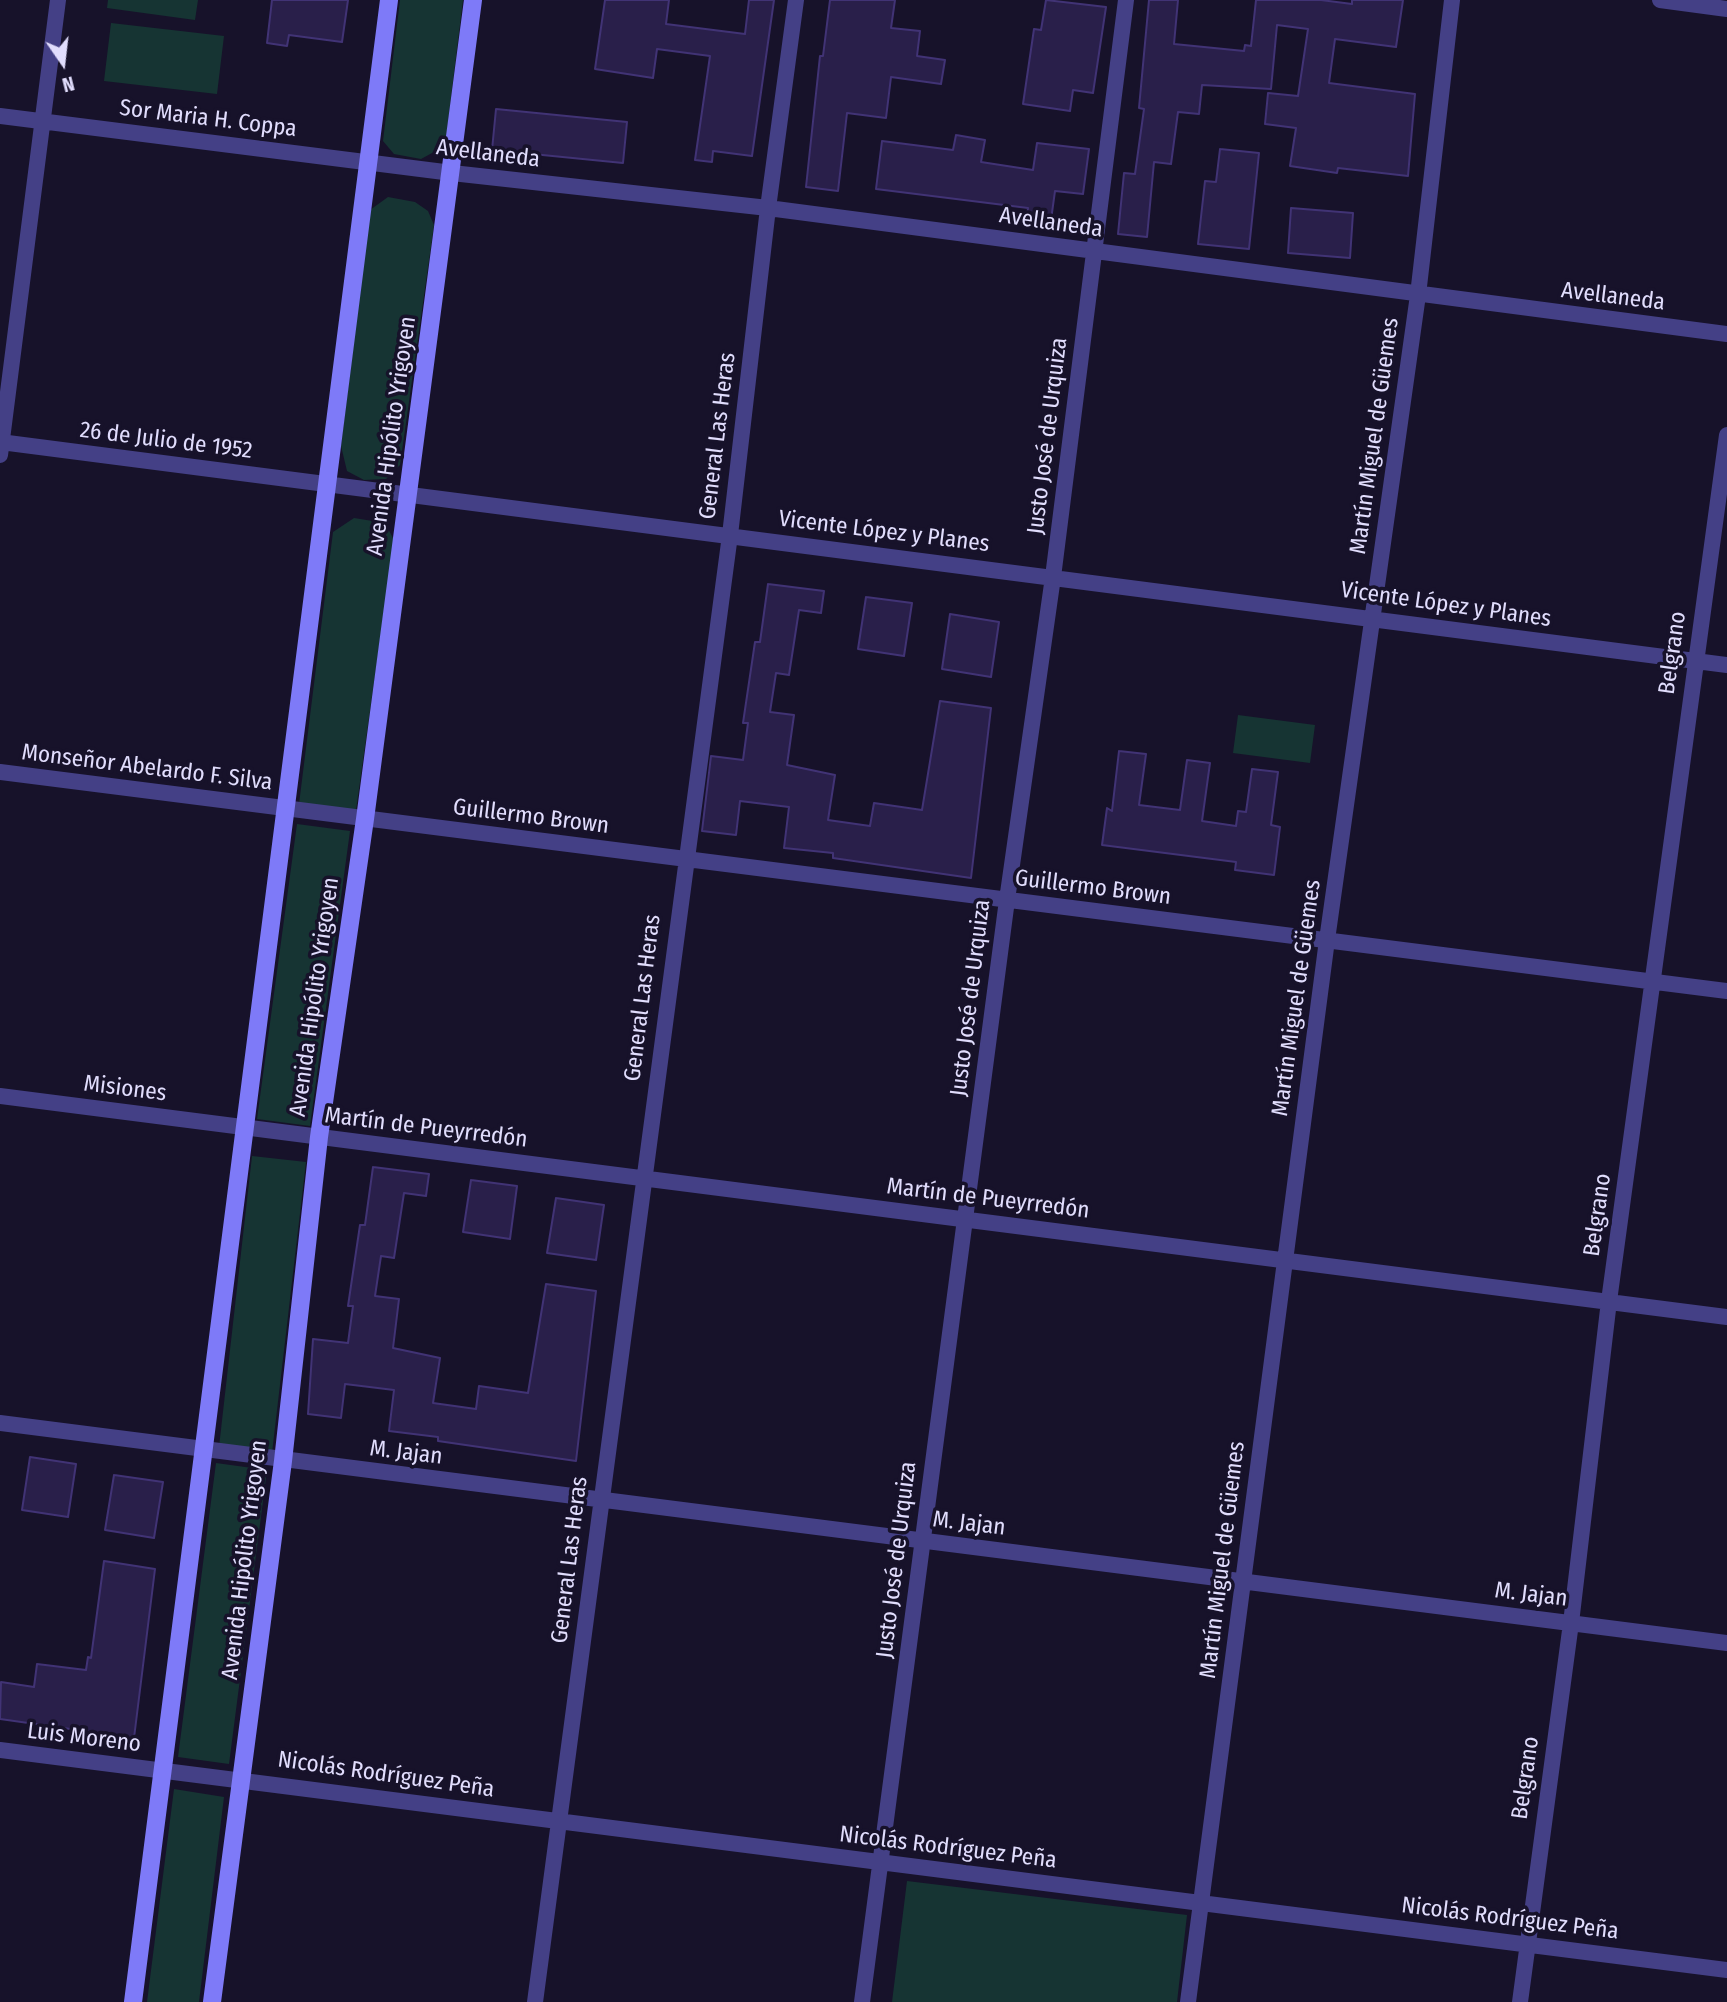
<!DOCTYPE html>
<meta charset="utf-8">
<style>
body{margin:0}
#map{position:relative;width:1727px;height:2002px;overflow:hidden;background:#17122a;font-family:"Fira Sans Condensed",sans-serif}
canvas{display:block}
.north{position:absolute;left:28px;top:28px;width:70px;height:70px;-webkit-text-stroke:5px #17122a;paint-order:stroke;rotate:166deg;font-size:19px;font-weight:700;line-height:28px;text-align:center;color:#e1ddfd}
.north::after{content:'';display:block;margin:auto;width:24px;height:32px;background:#e1ddfd;clip-path:polygon(50% 0,100% 100%,50% 72%,0 100%)}
</style>
<div id="map">
<canvas width="1727" height="2002"></canvas>
<div class="north">N</div>
</div>
<script>
const g = document.querySelector('canvas').getContext('2d');
g.lineJoin = 'round';
function fill(path, color) { g.fillStyle = color; g.fill(path, 'evenodd'); }
const poly = rows => new Path2D(rows.map(r => 'M' + r).join(''));
function trace(path, color, width, dash) { g.strokeStyle = color; g.lineWidth = width; g.lineCap = dash ? 'butt' : 'round'; g.setLineDash(dash || []); g.stroke(path); }
function drawText(font, color, halo, rows, align = 'center') {
  g.font = font + ' "Fira Sans Condensed",sans-serif'; g.lineWidth = 7; g.setLineDash([]); g.textBaseline = 'middle'; g.strokeStyle = halo; g.fillStyle = color; for (const [text, x, y, turn = 0] of rows) {
    g.save(); g.translate(x, y); g.rotate((+turn || 0) * Math.PI / 180); g.textAlign = isNaN(turn) ? turn : align; if (halo) g.strokeText(text, 0, 0); g.fillText(text, 0, 0); g.restore();
  }
}
fill(poly([
 [108,0,198,0,195,20,107,8],
 [400,0,463,0,445,146,421,159,394,154,383,141],
 [111,23,224,36,217,94,104,81],
 [388,197,415,202,428,211,434,225,400,465,386,479,364,480,347,471,341,446,370,210],
 [354,518,385,523,394,540,356,810,299,804,333,532],
 [1238,715,1315,725,1310,763,1233,753],
 [297,824,350,831,310,1126,257,1119],
 [252,1156,306,1162,272,1453,219,1447],
 [216,1463,267,1470,229,1764,178,1757],
 [174,1789,224,1797,199,2002,147,2002],
 [907,1881,1187,1915,1177,2002,892,2002]
]), '#163433');
const building = poly([
 [272,0,348,0,342,42,289,35,287,46,267,43,272,0],
 [605,0,669,0,666,24,745,34,749,0,774,0,752,156,713,151,712,162,695,160,710,56,657,49,653,78,595,69,605,0],
 [830,0,895,0,891,28,920,31,917,56,945,60,941,84,891,77,886,118,847,113,838,191,806,187,820,56,823,56,830,0],
 [1046,0,1106,7,1093,93,1073,90,1070,111,1023,104,1034,29,1041,30,1046,0],
 [1149,0,1178,0,1174,44,1244,51,1245,45,1251,46,1256,0,1321,0,1352,4,1352,0,1403,0,1396,47,1335,39,1329,83,1415,94,1408,176,1338,168,1337,173,1290,166,1296,128,1265,124,1268,93,1298,96,1308,29,1277,25,1271,89,1202,85,1199,114,1178,112,1171,164,1154,162,1147,237,1118,234,1124,173,1135,174,1144,109,1139,108,1149,0],
 [496,109,627,122,623,163,492,150,496,109],
 [956,135,985,140,981,162,1033,170,1037,143,1089,149,1083,194,1055,191,1051,220,1027,217,1028,208,876,189,882,141,953,150,956,135],
 [1220,149,1259,153,1249,249,1198,244,1205,181,1216,182,1220,149],
 [1291,208,1353,213,1350,258,1288,253,1291,208],
 [768,584,824,591,821,613,799,610,789,675,776,673,770,712,794,715,787,765,835,775,828,820,870,826,874,803,922,810,940,701,991,708,971,878,833,858,833,853,784,848,789,807,740,801,736,835,702,831,711,756,743,760,748,723,743,723,755,642,760,642,768,584],
 [866,597,912,603,904,656,858,649,866,597],
 [950,614,999,622,991,677,942,669,950,614],
 [1119,751,1146,754,1139,805,1180,810,1187,760,1210,763,1202,821,1236,826,1238,811,1246,812,1252,769,1278,772,1271,825,1280,827,1274,875,1235,870,1236,862,1102,845,1107,808,1112,811,1119,751],
 [373,1167,429,1174,426,1196,404,1193,394,1258,381,1256,375,1296,399,1299,393,1348,440,1358,433,1403,476,1409,479,1386,528,1393,546,1284,596,1291,576,1461,438,1441,438,1437,389,1431,394,1390,345,1384,341,1418,308,1414,313,1339,348,1343,353,1306,348,1306,360,1225,365,1225,373,1167],
 [471,1180,517,1186,510,1239,463,1232,471,1180],
 [556,1198,604,1205,596,1260,547,1253,556,1198],
 [30,1457,76,1464,68,1517,22,1510,30,1457],
 [114,1475,163,1482,154,1538,105,1530,114,1475],
 [104,1561,155,1569,134,1738,0,1719,1,1682,34,1687,37,1664,86,1670,88,1657,91,1658,104,1561]
]);
fill(building, '#291f4a');
trace(building, '#413375', 2);
trace(poly([
 [1660,0,1727,9],
 [0,116,452,173,768,208,1727,334],
 [0,442,1727,665],
 [0,455,58,0],
 [0,772,1727,991],
 [0,1096,1727,1317],
 [0,1423,1727,1643],
 [0,1750,1727,1970],
 [535,2002,730,535,768,208,796,0],
 [862,2002,1007,900,1053,577,1126,0],
 [1188,2002,1327,940,1418,295,1452,0],
 [1520,2002,1571,1623,1609,1301,1727,435]
]), '#444086', 16);
trace(poly([
 [133,2002,389,0],
 [212,2002,283,1461,319,1137,365,819,473,0]
]), '#7e7af8', 18);
drawText('23px', '#e1ddfd', '#17122a', [
 ["Sor Maria H. Coppa",208,119,7],
 ["Avellaneda",488,154,7],
 ["Avellaneda",1051,223,8],
 ["Avellaneda",1613,297,7],
 ["Avenida Hipólito Yrigoyen",392,436,-82],
 ["General Las Heras",718,436,-83],
 ["Justo José de Urquiza",1048,436,-83],
 ["Martín Miguel de Güemes",1375,436,-82],
 ["26 de Julio de 1952",166,441,7],
 ["Vicente López y Planes",884,532,7],
 ["Vicente López y Planes",1446,605,8],
 ["Belgrano",1673,653,-82],
 ["Monseñor Abelardo F. Silva",147,768,7],
 ["Guillermo Brown",531,817,7],
 ["Guillermo Brown",1093,888,7],
 ["Avenida Hipólito Yrigoyen",315,997,-82],
 ["General Las Heras",643,998,-83],
 ["Justo José de Urquiza",971,998,-83],
 ["Martín Miguel de Güemes",1297,998,-82],
 ["Misiones",125,1089,7],
 ["Martín de Pueyrredón",426,1128,7],
 ["Martín de Pueyrredón",988,1199,7],
 ["Belgrano",1598,1215,-82],
 ["M. Jajan",406,1453,7],
 ["M. Jajan",969,1524,7],
 ["Avenida Hipólito Yrigoyen",245,1560,-83],
 ["General Las Heras",570,1560,-83],
 ["Justo José de Urquiza",897,1560,-83],
 ["Martín Miguel de Güemes",1223,1560,-83],
 ["M. Jajan",1531,1595,7],
 ["Luis Moreno",84,1738,7],
 ["Nicolás Rodríguez Peña",386,1775,8],
 ["Belgrano",1526,1778,-82],
 ["Nicolás Rodríguez Peña",948,1848,7],
 ["Nicolás Rodríguez Peña",1510,1919,7]
]);
</script>
